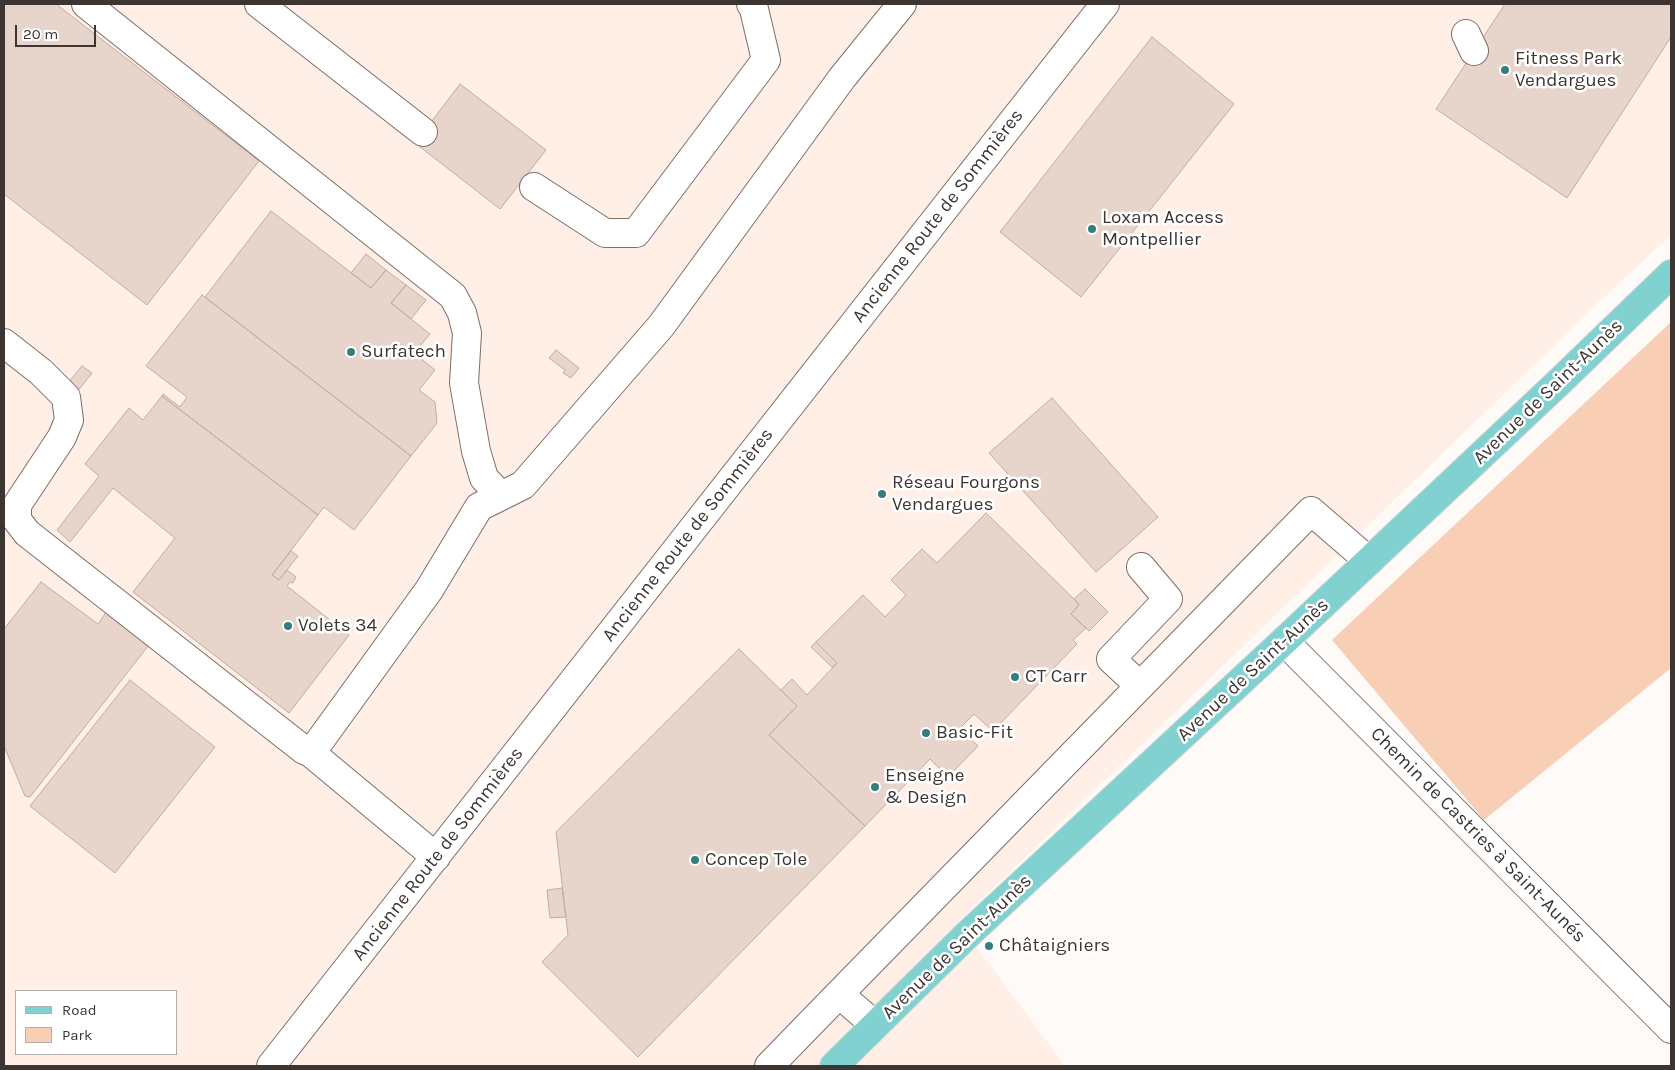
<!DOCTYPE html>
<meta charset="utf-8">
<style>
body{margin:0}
#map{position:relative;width:1675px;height:1070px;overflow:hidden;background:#fdfaf7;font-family:Karla,sans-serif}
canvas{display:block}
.frame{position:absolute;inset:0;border:5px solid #3c3531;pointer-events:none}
.legend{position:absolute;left:15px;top:990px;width:162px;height:65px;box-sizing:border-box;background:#fff;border:1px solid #b1aead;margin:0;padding:6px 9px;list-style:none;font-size:15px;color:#3c3531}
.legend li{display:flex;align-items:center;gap:10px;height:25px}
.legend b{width:25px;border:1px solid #b1aead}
.scale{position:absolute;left:15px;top:25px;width:81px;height:22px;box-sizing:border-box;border:2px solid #3c3531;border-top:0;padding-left:6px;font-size:15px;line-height:18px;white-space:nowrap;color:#3c3531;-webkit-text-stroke:4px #fff;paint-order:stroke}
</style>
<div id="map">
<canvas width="1675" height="1070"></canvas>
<div class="frame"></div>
<ul class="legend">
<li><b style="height:6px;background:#81d1d1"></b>Road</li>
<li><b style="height:14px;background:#f8ceb5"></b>Park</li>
</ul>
<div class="scale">20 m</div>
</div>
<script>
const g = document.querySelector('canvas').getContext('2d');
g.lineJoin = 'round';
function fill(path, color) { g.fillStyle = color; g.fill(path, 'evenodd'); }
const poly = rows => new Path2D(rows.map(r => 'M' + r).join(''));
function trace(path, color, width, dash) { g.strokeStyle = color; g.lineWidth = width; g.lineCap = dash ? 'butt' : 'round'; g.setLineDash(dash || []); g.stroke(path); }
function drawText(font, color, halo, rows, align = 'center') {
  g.font = font + ' Karla,sans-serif'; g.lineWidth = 5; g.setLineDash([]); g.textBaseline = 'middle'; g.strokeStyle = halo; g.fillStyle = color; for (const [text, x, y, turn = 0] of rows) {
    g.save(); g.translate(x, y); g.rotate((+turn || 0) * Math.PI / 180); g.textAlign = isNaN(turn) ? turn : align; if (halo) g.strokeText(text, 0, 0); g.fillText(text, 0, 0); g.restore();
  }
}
fill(poly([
 [4,4,1671,4,1671,235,1600,301,958,922,1065,1066,4,1066],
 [16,991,176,991,176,1054,16,1054]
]), '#ffefe6');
fill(poly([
 [1671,322,1671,668,1484,820,1332,640]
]), '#f8ceb5');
const building = poly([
 [4,4,56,4,259,161,147,305,4,194,4,4],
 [1505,4,1671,4,1671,37,1567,198,1436,109,1505,4],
 [1152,37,1234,104,1081,297,1000,232,1152,37],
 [460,84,546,150,500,209,415,143,460,84],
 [271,211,371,288,386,270,406,285,391,303,430,334,414,353,435,370,419,390,435,402,437,423,411,456,205,297,271,211],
 [366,254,386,270,371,288,351,273,366,254],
 [406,285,426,300,411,319,391,303,406,285],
 [202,295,411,456,354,530,324,507,318,515,162,396,163,394,180,407,187,397,146,366,202,295],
 [556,350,579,368,571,378,563,373,565,370,549,358,556,350],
 [82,366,92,373,77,392,67,384,82,366],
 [162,396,318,515,272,575,279,580,287,570,296,577,293,583,290,582,287,586,349,635,289,713,133,592,175,538,113,488,70,542,57,530,99,476,85,464,129,408,143,420,162,396],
 [1052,398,1158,517,1096,572,989,453,1052,398],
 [986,513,1074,599,1079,605,1071,614,1086,628,1073,640,1077,644,993,731,974,714,960,728,978,746,948,777,930,759,865,826,769,735,797,706,781,690,792,679,807,695,837,663,816,642,863,595,885,617,906,595,891,580,922,549,937,563,986,513],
 [291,551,298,556,279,580,272,575,291,551],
 [41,582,98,624,109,608,152,641,30,797,25,796,4,746,4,629,41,582],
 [1085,589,1108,612,1089,631,1071,614,1079,605,1074,599,1085,589],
 [816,642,837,663,832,667,811,647,816,642],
 [739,649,797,706,769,735,865,826,638,1057,542,962,568,935,556,832,739,649],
 [130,680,215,747,115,873,30,806,130,680],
 [562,888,566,917,550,918,547,890,562,888]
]);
fill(building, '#e7d5cb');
trace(building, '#bfaea4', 1);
const minor = poly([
 [86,4,453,296,462,313,467,333,464,383,476,451,484,478,501,496],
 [259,4,423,132],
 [1466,34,1474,51],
 [534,187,605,233,636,233,766,60,753,5,751,4],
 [4,343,41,372,66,397,69,420,62,437,17,505,17,520,27,533,304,750,311,753],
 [1284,641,1671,1029],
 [1140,686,1111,659,1168,599,1141,567],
 [436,857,311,753,429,590,479,507,523,485,661,326,842,78,902,4],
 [875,1025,839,994,1311,511,1369,561],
 [271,1066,1105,4],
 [769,1066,839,994]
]);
const major = poly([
 [834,1066,968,934,1284,641,1557,384,1671,274]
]);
trace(minor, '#7e6e65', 30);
trace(major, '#d8d7d6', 30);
trace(minor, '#fff', 28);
trace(major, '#81d1d1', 28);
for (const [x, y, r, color] of [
 [1505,70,5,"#357e7e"],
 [1092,229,5,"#357e7e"],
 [351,352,5,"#357e7e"],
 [882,494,5,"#357e7e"],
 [288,626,5,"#357e7e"],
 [1015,677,5,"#357e7e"],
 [926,733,5,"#357e7e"],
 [875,787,5,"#357e7e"],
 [695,860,5,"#357e7e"],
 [989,946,5,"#357e7e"]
]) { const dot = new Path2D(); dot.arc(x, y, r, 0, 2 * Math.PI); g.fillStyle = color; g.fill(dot); trace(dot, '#fff', 2); }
drawText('19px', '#3c3531', '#fff', [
 ["Fitness Park",1515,59],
 ["Vendargues",1515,81],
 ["Loxam Access",1102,218],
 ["Montpellier",1102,240],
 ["Surfatech",361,352],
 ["Réseau Fourgons",892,483],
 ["Vendargues",892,505],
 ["Volets 34",298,626],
 ["CT Carr",1025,677],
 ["Basic-Fit",936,733],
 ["Enseigne",885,776],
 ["& Design",885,798],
 ["Concep Tole",705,860],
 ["Châtaigniers",999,946]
], 'left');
drawText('19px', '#3c3531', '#fff', [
 ["Ancienne Route de Sommières",938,216,-52],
 ["Avenue de Saint-Aunès",1548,392,-44],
 ["Ancienne Route de Sommières",688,535,-52],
 ["Avenue de Saint-Aunès",1253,670,-43],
 ["Chemin de Castries à Saint-Aunés",1478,835,45],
 ["Ancienne Route de Sommières",438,854,-52],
 ["Avenue de Saint-Aunès",957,947,-44]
]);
</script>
